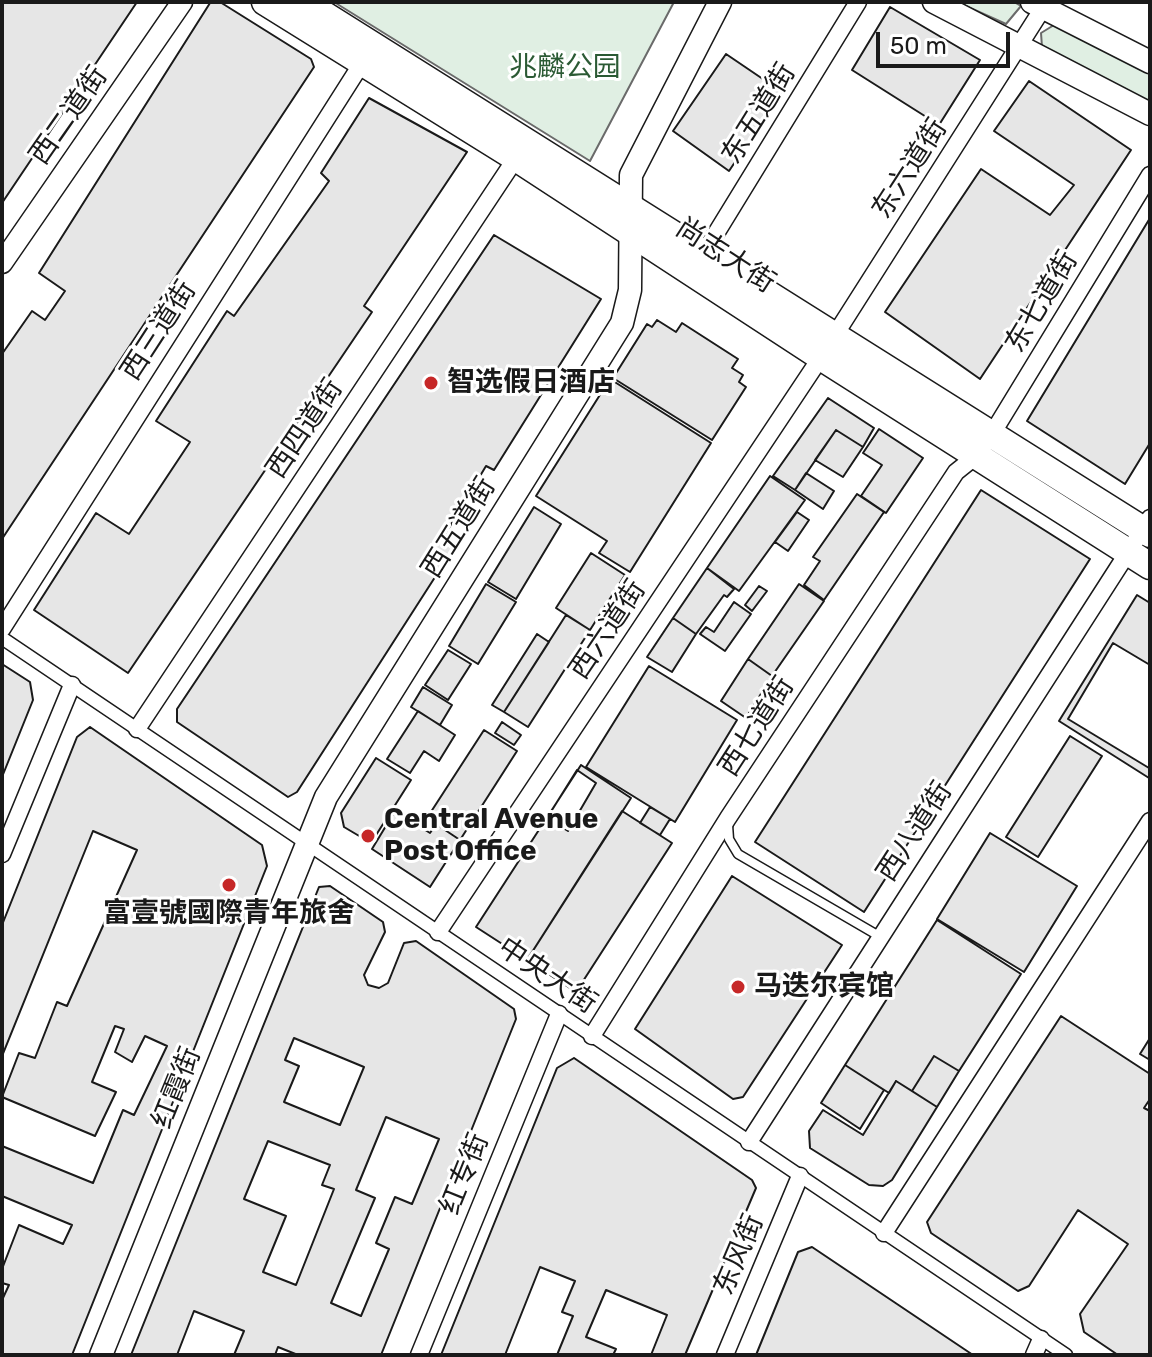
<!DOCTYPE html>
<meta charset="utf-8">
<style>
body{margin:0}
#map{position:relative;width:1152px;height:1357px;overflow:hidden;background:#fff;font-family:Rubik,sans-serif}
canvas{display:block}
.frame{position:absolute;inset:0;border:4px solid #1a1a1a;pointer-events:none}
.scale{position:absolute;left:876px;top:32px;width:134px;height:36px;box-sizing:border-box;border:4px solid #1a1a1a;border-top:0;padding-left:10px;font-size:24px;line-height:28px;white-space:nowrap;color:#1a1a1a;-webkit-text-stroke:6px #fff;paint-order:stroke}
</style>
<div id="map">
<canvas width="1152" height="1357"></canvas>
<div class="frame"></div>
<div class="scale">50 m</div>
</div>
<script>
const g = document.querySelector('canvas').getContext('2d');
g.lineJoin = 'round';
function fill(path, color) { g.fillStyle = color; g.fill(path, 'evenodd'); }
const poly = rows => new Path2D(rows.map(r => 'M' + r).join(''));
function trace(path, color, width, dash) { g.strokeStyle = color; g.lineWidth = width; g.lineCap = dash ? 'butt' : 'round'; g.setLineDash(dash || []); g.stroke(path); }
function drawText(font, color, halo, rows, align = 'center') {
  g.font = font + ' Rubik,"Noto Sans SC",sans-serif'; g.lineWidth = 6; g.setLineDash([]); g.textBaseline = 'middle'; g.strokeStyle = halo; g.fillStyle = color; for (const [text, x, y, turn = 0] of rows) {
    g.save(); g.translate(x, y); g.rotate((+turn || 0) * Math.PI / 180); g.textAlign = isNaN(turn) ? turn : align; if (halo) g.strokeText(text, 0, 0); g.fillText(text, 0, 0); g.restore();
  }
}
const green = poly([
 [334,2,674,2,590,161,334,2],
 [957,2,1014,2,1021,6,1006,24,957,2],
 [1054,25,1150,73,1150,104,1042,47,1041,33,1054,25]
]);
fill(green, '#e0efe3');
trace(green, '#6a6a6a', 2);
const building = poly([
 [2,2,137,2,2,203,2,2],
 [220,2,311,59,314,67,2,539,2,354,32,311,45,320,65,291,39,273,210,3,220,2],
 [890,7,980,60,939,125,852,70,890,7],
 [726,54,782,92,729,171,673,131,726,54],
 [1029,81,1131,150,980,379,885,312,981,169,1050,215,1074,185,994,131,1029,81],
 [369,98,467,152,364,306,372,312,128,673,34,610,96,513,129,534,190,442,156,421,227,311,234,316,329,181,321,173,369,98],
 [1150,218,1150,443,1125,484,1027,421,1150,218],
 [494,235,601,299,494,470,486,466,443,538,455,546,297,792,288,797,177,722,177,709,494,235],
 [657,320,676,332,682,323,738,359,732,368,743,375,739,382,746,387,712,440,613,378,647,324,652,327,657,320],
 [610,379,711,443,630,572,599,553,607,541,536,496,610,379],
 [828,398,874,428,863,447,836,430,795,490,773,476,828,398],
 [879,429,923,458,886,513,861,496,882,465,863,453,879,429],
 [836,430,863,447,843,477,815,460,836,430],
 [806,473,834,491,823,509,795,490,806,473],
 [770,476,805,500,739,591,707,568,770,476],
 [981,490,1090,559,864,912,755,842,981,490],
 [857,494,884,512,824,600,804,585,820,561,813,557,857,494],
 [534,507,561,524,516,599,488,582,534,507],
 [797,512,809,520,788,551,775,542,797,512],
 [591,553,625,575,590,630,556,608,591,553],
 [707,568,734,589,727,597,724,595,696,634,673,618,707,568],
 [486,584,516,602,478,664,449,646,486,584],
 [799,584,824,601,772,676,748,659,799,584],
 [759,586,767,591,752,611,745,605,759,586],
 [1137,595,1150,603,1149,778,1059,721,1137,595],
 [734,602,751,614,725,651,700,634,706,627,714,632,734,602],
 [566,615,590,630,528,727,504,712,566,615],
 [673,618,696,634,672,672,647,657,673,618],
 [537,634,549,642,504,712,492,705,537,634],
 [1113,643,1150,665,1149,768,1068,719,1113,643],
 [448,650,471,664,448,700,425,685,448,650],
 [748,659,772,676,746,718,721,701,748,659],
 [2,664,30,682,33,700,2,777,2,664],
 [649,666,737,720,675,822,586,767,649,666],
 [423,687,452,705,440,725,411,707,423,687],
 [418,711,455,735,439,761,424,751,410,773,387,759,418,711],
 [502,722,521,735,514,745,495,733,502,722],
 [90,727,262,845,267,866,72,1355,2,1355,2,1300,9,1285,2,1283,2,1269,19,1225,63,1244,72,1225,2,1196,2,1146,93,1183,123,1110,134,1115,167,1046,145,1036,132,1062,115,1052,124,1029,115,1026,92,1082,116,1092,95,1136,2,1097,19,1053,35,1058,57,1002,67,1006,137,850,93,831,2,1056,2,925,77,737,90,727],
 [484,730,517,751,460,840,427,818,484,730],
 [1070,736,1102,756,1038,857,1006,837,1070,736],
 [376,758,411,780,371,843,344,827,341,813,376,758],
 [581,765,631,798,527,960,476,927,581,765],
 [577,770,596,783,568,831,547,818,577,770],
 [650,807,670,819,660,835,640,823,650,807],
 [395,811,430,833,436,824,460,840,430,887,372,849,395,811],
 [622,811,672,843,576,992,527,960,622,811],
 [990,833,1077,886,1024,972,937,919,990,833],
 [732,876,842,945,743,1097,733,1099,635,1029,732,876],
 [330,886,383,922,385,932,364,975,368,985,379,988,388,983,404,943,416,941,514,1009,516,1019,381,1355,298,1355,278,1347,275,1355,234,1355,244,1331,194,1311,177,1355,131,1355,319,887,330,886],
 [294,1038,364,1067,340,1125,284,1102,299,1066,285,1060,294,1038],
 [386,1117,439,1139,412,1204,395,1197,376,1243,389,1249,361,1316,331,1303,375,1198,356,1190,386,1117],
 [268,1141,330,1165,322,1185,334,1189,296,1285,263,1272,286,1216,244,1199,268,1141],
 [937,920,1021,974,959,1071,934,1056,912,1091,896,1081,889,1093,845,1065,937,920],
 [1061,1016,1150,1074,1150,1099,1144,1108,1150,1111,1150,1355,1118,1355,1084,1332,1080,1314,1128,1244,1078,1210,1029,1286,1018,1291,931,1233,927,1222,1061,1016],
 [1150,1038,1150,1060,1140,1054,1150,1038],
 [934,1056,959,1071,937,1107,912,1091,934,1056],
 [574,1058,752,1180,756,1188,685,1355,651,1355,667,1315,606,1290,586,1337,616,1349,613,1355,557,1355,573,1316,562,1312,575,1281,540,1267,505,1355,441,1355,557,1068,574,1058],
 [845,1065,884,1090,860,1129,821,1103,845,1065],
 [896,1081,937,1107,892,1180,883,1186,869,1185,810,1148,809,1131,823,1110,863,1135,896,1081],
 [812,1247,897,1304,973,1355,756,1355,798,1252,812,1247]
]);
fill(building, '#e6e6e6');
trace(building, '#1a1a1a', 2);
const service = poly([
 [728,825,729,839,738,854,879,936]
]);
const pedestrian = poly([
 [2,638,1066,1355]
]);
const minor = poly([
 [704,253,858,2],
 [2,629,362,63],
 [137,729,516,158],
 [2,854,72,685],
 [438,932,821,357,1043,8],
 [592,1036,728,818,956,472,976,456,992,434,1150,175],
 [749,1142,1150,518],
 [884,1233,1150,821],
 [419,1355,559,1014],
 [725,1355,800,1176],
 [1034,1355,1041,1339]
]);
const tertiary = poly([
 [2,263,182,2]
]);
const secondary = poly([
 [934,2,1150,114],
 [1032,2,1150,62],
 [101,1355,326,797,622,323,630,290,631,175,720,2]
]);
const primary = poly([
 [265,2,516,158,821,357,1150,566],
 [304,2,1150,534]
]);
trace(service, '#1a1a1a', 11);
trace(pedestrian, '#1a1a1a', 15);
trace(minor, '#1a1a1a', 19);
trace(tertiary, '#1a1a1a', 23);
trace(secondary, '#1a1a1a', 25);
trace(primary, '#1a1a1a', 29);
trace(service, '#fff', 8);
trace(pedestrian, '#fff', 12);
trace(minor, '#fff', 16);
trace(tertiary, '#fff', 20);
trace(secondary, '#fff', 22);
trace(primary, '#fff', 26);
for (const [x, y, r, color] of [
 [431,383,8,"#c62828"],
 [368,836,8,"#c62828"],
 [229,885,8,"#c62828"],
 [738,987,8,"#c62828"]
]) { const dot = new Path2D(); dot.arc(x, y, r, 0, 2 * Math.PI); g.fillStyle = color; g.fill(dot); trace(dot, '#fff', 3); }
drawText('28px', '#2b5a34', '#fff', [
 ["兆麟公园",565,68]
]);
drawText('28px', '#1a1a1a', '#fff', [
 ["东五道街",759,114,-58],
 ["西二道街",69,116,-55],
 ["东六道街",910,169,-57],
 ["尚志大街",725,256,33],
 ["东七道街",1042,302,-59],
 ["西三道街",159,331,-57],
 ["西四道街",305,429,-56],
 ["西五道街",459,528,-58],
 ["西六道街",608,630,-56],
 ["西七道街",757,727,-57],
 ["西八道街",915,832,-57],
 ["中央大街",547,976,34],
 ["红霞街",177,1088,-68],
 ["红专街",465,1174,-68],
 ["东风街",739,1255,-67]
]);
drawText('bold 28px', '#1a1a1a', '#fff', [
 ["智选假日酒店",447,383],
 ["Central Avenue",384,820],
 ["Post Office",384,852],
 ["富壹號國際青年旅舍",229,914,"center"],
 ["马迭尔宾馆",754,987]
], 'left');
</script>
